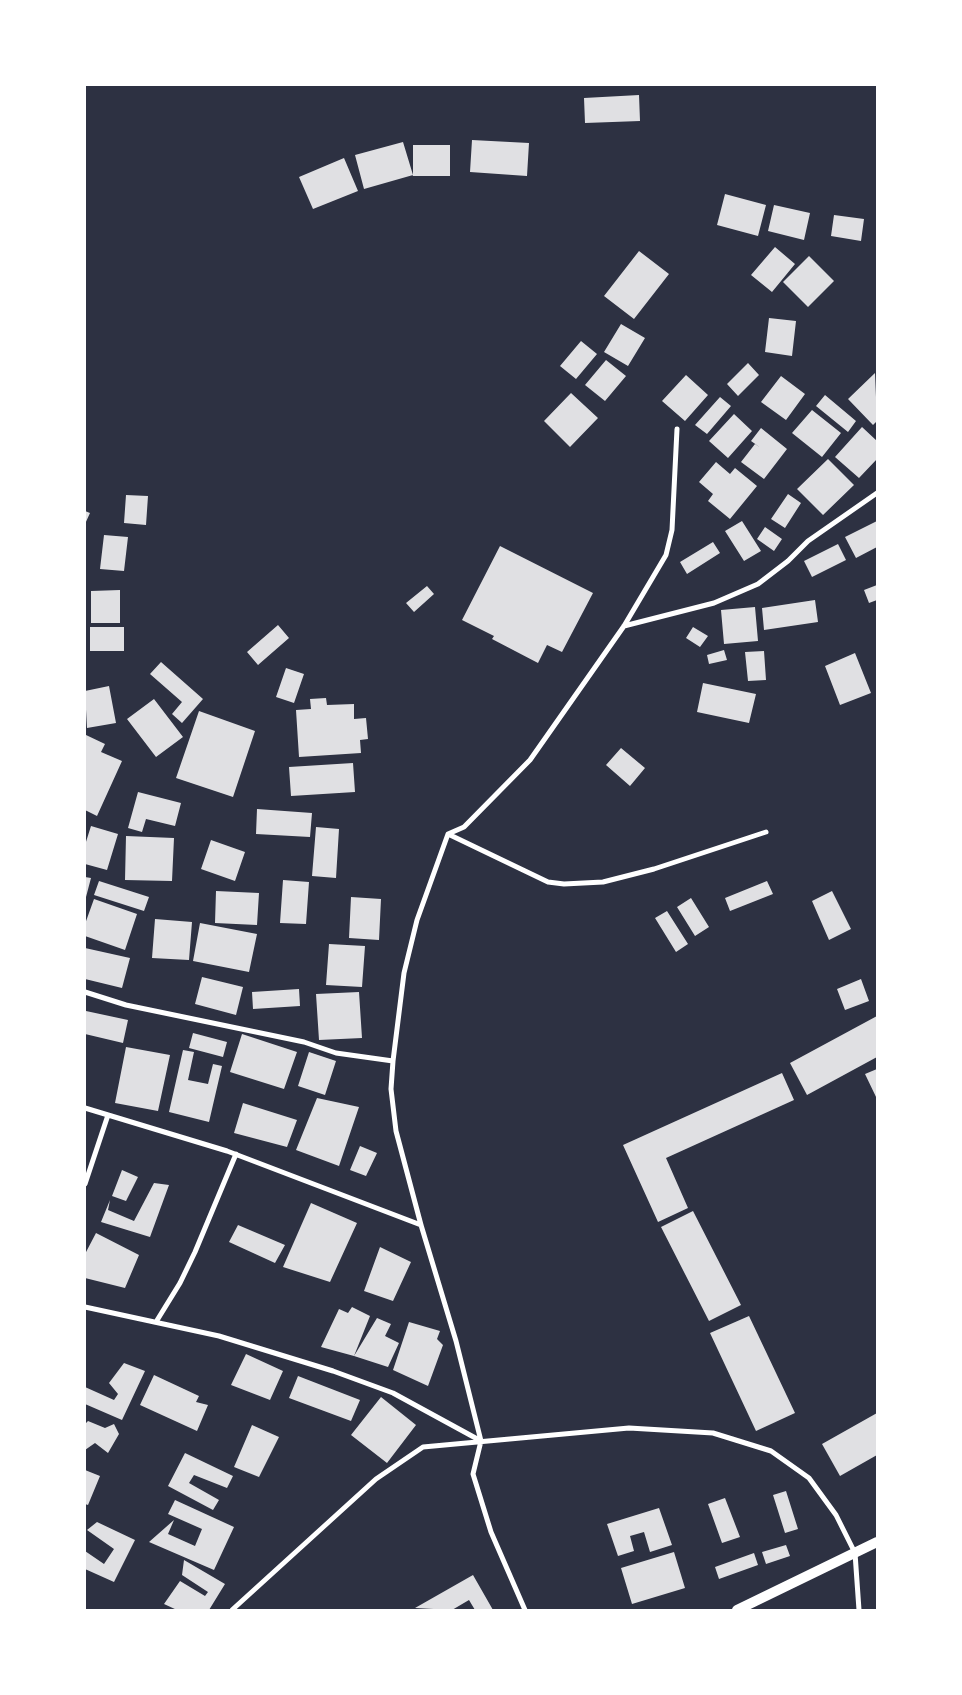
<!DOCTYPE html>
<style>
body{margin:0}
#map{position:relative;width:962px;height:1695px;overflow:hidden;background:#2d3142;font-family:"Source Serif 4",serif}
canvas{display:block}
.frame{position:absolute;inset:0;border:86px solid #fff;pointer-events:none}
</style>
<div id="map">
<canvas width="962" height="1695"></canvas>
<div class="frame"></div>
</div>
<script>
const g = document.querySelector('canvas').getContext('2d');
g.lineJoin = 'round';
function fill(path, color) { g.fillStyle = color; g.fill(path, 'evenodd'); }
const poly = rows => new Path2D(rows.map(r => 'M' + r).join(''));
function trace(path, color, width, dash) { g.strokeStyle = color; g.lineWidth = width; g.lineCap = dash ? 'butt' : 'round'; g.setLineDash(dash || []); g.stroke(path); }
fill(poly([
 [639,95,640,121,585,123,584,98],
 [472,140,529,143,527,176,470,172],
 [403,142,413,175,364,189,355,155],
 [413,145,450,145,450,176,413,176],
 [344,158,358,191,313,209,299,177],
 [725,194,766,205,758,236,717,225],
 [774,205,810,213,804,240,768,231],
 [834,215,864,219,861,241,831,236],
 [775,247,795,264,772,292,751,275],
 [639,251,669,274,634,319,604,296],
 [809,256,834,281,808,307,783,282],
 [769,318,796,321,792,356,765,352],
 [621,324,645,338,628,366,604,352],
 [581,341,597,354,576,379,560,366],
 [606,360,626,376,605,401,585,385],
 [748,363,759,375,738,396,727,384],
 [875,373,877,421,873,425,848,399],
 [686,375,708,395,685,421,662,401],
 [781,376,805,394,786,420,761,402],
 [571,393,598,418,570,447,544,421],
 [825,395,856,421,848,432,816,406],
 [720,397,731,406,707,434,695,425],
 [812,410,841,433,822,457,792,433],
 [734,414,752,431,728,458,709,441],
 [862,427,877,441,877,459,859,478,835,457],
 [761,428,787,449,764,479,741,462,755,444,761,448,751,441],
 [828,459,854,485,823,515,797,489],
 [716,462,730,474,735,468,757,486,730,519,708,501,713,494,699,482],
 [788,494,801,503,785,528,771,519],
 [126,495,148,496,146,525,124,523],
 [85,511,90,513,85,524],
 [742,521,761,551,744,561,725,531],
 [877,521,877,547,856,558,845,537],
 [765,527,782,539,774,551,757,539],
 [104,535,128,537,124,571,100,569],
 [713,542,720,553,687,574,680,562],
 [838,544,846,560,812,577,804,561],
 [500,546,593,593,562,652,547,645,538,663,492,639,494,636,462,620],
 [877,585,877,600,869,603,864,590],
 [427,586,434,594,414,612,406,603],
 [120,590,120,623,91,623,91,591],
 [815,600,818,622,764,630,762,608],
 [755,607,758,641,724,644,721,610],
 [278,625,289,638,258,665,247,652],
 [90,627,124,627,124,651,90,651],
 [693,627,708,636,700,647,686,638],
 [724,650,727,660,709,664,707,655],
 [764,651,766,680,748,681,745,652],
 [855,653,871,693,840,705,825,666],
 [161,662,203,699,182,723,172,714,182,702,150,674],
 [286,668,304,674,294,703,276,697],
 [703,683,756,694,749,723,697,712],
 [109,686,116,723,87,728,85,691],
 [326,698,327,705,354,704,354,719,366,718,368,739,360,740,361,753,299,757,296,710,311,709,310,699],
 [154,699,183,737,156,757,127,719],
 [199,711,255,731,233,797,176,778],
 [86,735,105,744,101,752,122,761,97,816,85,810],
 [621,748,645,768,630,786,606,765],
 [353,763,355,792,291,796,289,767],
 [138,792,181,803,175,826,146,819,142,832,128,828],
 [257,809,312,813,310,837,256,834],
 [91,826,118,834,107,870,85,864,85,845],
 [316,827,339,829,336,878,312,876],
 [126,836,174,838,172,881,125,880],
 [211,840,245,852,235,881,201,869],
 [85,877,91,878,86,897,85,897],
 [283,880,309,882,306,924,280,923],
 [99,881,149,897,144,911,94,895],
 [767,881,773,894,730,911,725,898],
 [216,891,259,893,257,925,215,923],
 [832,891,851,929,829,940,812,901],
 [351,897,381,899,379,940,349,938],
 [691,898,709,927,695,936,677,907],
 [94,899,137,914,125,950,85,936,85,924],
 [667,911,688,944,676,952,655,918],
 [155,919,192,922,189,960,152,958],
 [200,923,257,934,249,972,193,961],
 [329,944,365,946,362,987,326,985],
 [85,948,130,958,122,988,85,979],
 [202,977,243,987,236,1015,195,1004],
 [861,979,869,1001,845,1010,837,989],
 [299,989,300,1006,253,1009,252,992],
 [359,992,362,1038,319,1040,316,994],
 [86,1011,128,1020,123,1043,85,1034],
 [877,1016,877,1057,807,1095,790,1063],
 [193,1033,227,1042,223,1057,189,1048],
 [242,1034,297,1052,284,1089,230,1072],
 [126,1047,170,1055,158,1111,115,1103],
 [183,1050,194,1052,188,1080,208,1084,213,1064,222,1066,209,1122,169,1112],
 [309,1052,336,1061,325,1095,298,1086],
 [877,1069,877,1099,865,1074],
 [782,1073,794,1100,666,1158,688,1208,658,1222,623,1145],
 [317,1098,359,1107,339,1166,296,1150],
 [243,1103,297,1120,287,1147,234,1133],
 [360,1146,377,1153,366,1176,350,1170],
 [122,1170,138,1177,126,1201,112,1196],
 [154,1183,169,1185,150,1237,101,1222,110,1200,108,1210,134,1221],
 [311,1203,357,1223,330,1282,283,1267],
 [693,1211,741,1305,709,1321,661,1227],
 [238,1225,285,1245,275,1263,229,1242],
 [96,1233,139,1255,125,1288,85,1278,85,1254],
 [380,1247,411,1262,393,1301,364,1291],
 [352,1307,370,1316,354,1356,321,1347,339,1309,348,1313],
 [749,1316,795,1413,756,1431,710,1333],
 [377,1318,391,1324,385,1336,399,1343,388,1367,354,1356],
 [409,1322,440,1331,437,1339,443,1345,428,1386,393,1370],
 [246,1354,283,1371,270,1400,231,1385],
 [124,1363,145,1371,122,1420,85,1404,85,1387,114,1400,118,1394,109,1383],
 [154,1375,199,1396,196,1402,208,1405,197,1431,140,1405],
 [298,1376,360,1400,351,1421,289,1398],
 [381,1397,416,1425,387,1463,351,1435],
 [877,1413,877,1455,840,1476,822,1444],
 [88,1421,105,1428,114,1424,119,1434,108,1453,95,1443,85,1450,85,1424],
 [252,1425,279,1437,259,1477,234,1467],
 [185,1453,233,1476,227,1488,194,1475,189,1483,219,1500,213,1510,168,1486],
 [85,1470,100,1476,88,1505,85,1504],
 [786,1491,798,1529,785,1533,773,1495],
 [725,1498,740,1537,722,1543,708,1504],
 [175,1500,234,1527,214,1570,149,1542,174,1520,168,1534,195,1546,202,1529,168,1514],
 [659,1508,672,1545,650,1552,644,1532,630,1536,634,1551,618,1556,607,1524],
 [97,1522,135,1540,114,1582,85,1569,85,1551,104,1564,114,1549,87,1530],
 [786,1545,790,1556,766,1564,762,1552],
 [674,1552,685,1588,632,1604,621,1568],
 [754,1553,758,1565,719,1579,715,1567],
 [184,1560,225,1584,209,1610,177,1610,164,1604,180,1581,205,1596,208,1592,182,1575],
 [473,1575,493,1610,475,1610,469,1600,452,1610,415,1608]
]), '#e0e0e3');
trace(poly([
 [624,626,714,603,758,584,788,561,808,541,877,493],
 [448,834,548,882,564,884,603,882,654,869,766,832],
 [85,992,126,1005,304,1042,336,1053,393,1061],
 [85,1108,227,1151,421,1225],
 [85,1184,108,1115],
 [85,1307,219,1336,333,1371,393,1393,481,1441,473,1474,491,1532,525,1610],
 [156,1322,180,1283,195,1252,236,1154],
 [481,1441,456,1341,421,1225,396,1131,391,1089,393,1061,404,973,417,920,448,834,464,827,530,760,624,626,666,555,672,530,677,429],
 [232,1610,376,1479,423,1447,629,1428,713,1433,771,1451,809,1478,836,1515,855,1553,859,1610]
]), '#fff', 5);
trace(poly([
 [737,1610,877,1542]
]), '#fff', 10);
</script>
